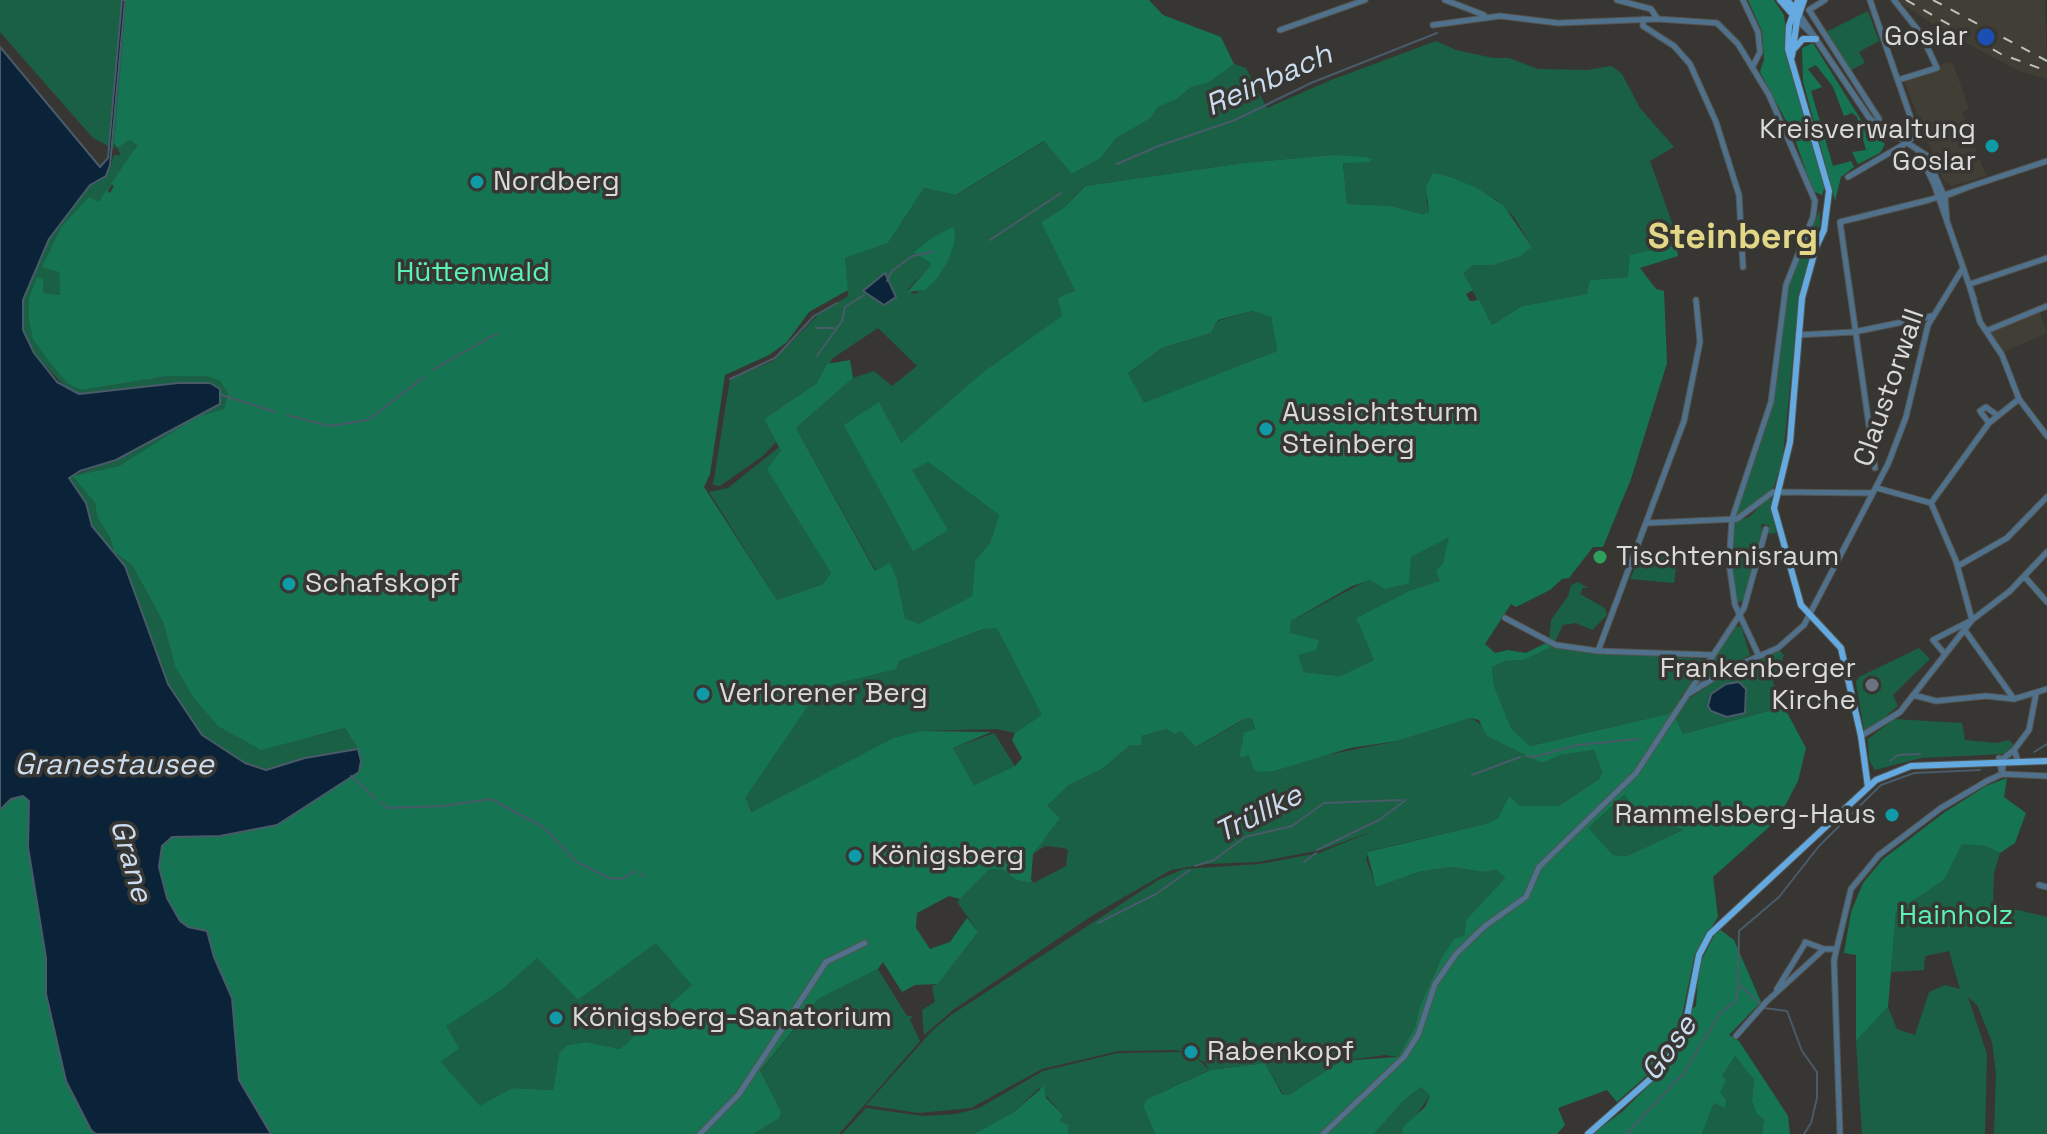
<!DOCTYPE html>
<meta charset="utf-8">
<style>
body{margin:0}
canvas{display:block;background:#373633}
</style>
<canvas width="2047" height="1134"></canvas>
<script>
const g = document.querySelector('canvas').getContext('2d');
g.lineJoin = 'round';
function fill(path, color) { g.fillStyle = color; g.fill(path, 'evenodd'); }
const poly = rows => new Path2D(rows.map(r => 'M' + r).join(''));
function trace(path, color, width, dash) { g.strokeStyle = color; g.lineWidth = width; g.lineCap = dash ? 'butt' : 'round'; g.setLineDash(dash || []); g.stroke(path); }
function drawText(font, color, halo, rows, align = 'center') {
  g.font = font + ' "Space Grotesk",sans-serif'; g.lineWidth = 7; g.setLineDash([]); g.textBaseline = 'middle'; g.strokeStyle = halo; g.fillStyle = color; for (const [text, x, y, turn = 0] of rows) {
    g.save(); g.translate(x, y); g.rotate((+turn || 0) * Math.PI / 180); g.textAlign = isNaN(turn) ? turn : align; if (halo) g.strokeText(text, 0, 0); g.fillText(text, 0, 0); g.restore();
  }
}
fill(poly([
 [1897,0,2045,0,2047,79,2019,71,1935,26],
 [1949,62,1953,64,1969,109,1962,113,1986,176,1951,186,1942,178,1904,81],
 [2040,313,2047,333,2004,352,1991,332]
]), '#413e35');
fill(poly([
 [0,0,126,0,114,149,93,138,0,32],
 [1868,11,1879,41,1859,52,1865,63,1849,71,1824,33],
 [1436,41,1456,50,1493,58,1509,58,1538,69,1587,70,1612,66,1622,74,1640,108,1674,147,1650,161,1675,231,1655,238,1653,250,1628,277,1590,280,1588,294,1522,306,1492,325,1462,273,1473,265,1494,265,1521,256,1532,247,1514,217,1495,199,1426,199,1429,212,1422,214,1391,206,1347,204,1343,162,1371,159,1333,155,1243,163,1084,186,1065,207,1041,222,1075,291,1063,316,982,373,901,443,912,469,928,462,999,515,990,543,975,562,972,596,919,625,905,618,897,579,890,564,876,571,796,428,853,378,874,371,892,386,917,366,878,328,833,358,817,383,764,419,776,442,763,456,720,486,713,485,730,379,773,361,820,313,848,296,845,258,888,243,924,188,957,195,1045,141,1072,174,1101,158,1115,139,1151,118,1158,107,1177,99,1191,87,1208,83,1234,64,1246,68,1267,108,1331,80],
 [955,241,936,280,915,294,907,290],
 [130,140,137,144,59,272,60,295,43,293,37,277,51,364,68,384,81,390,169,376,206,376,220,381,228,394,224,409,196,417,119,466,74,476,95,503,97,517,110,537,114,552,132,565,163,622,175,666,312,737,345,728,358,749,305,758,266,770,245,763,202,735,168,684,125,566,92,526,86,503,69,477,116,460,199,413,220,404,178,383,91,396,69,391,34,353,23,330,23,300,49,239,90,185,107,176,114,155,121,155,117,148],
 [1820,210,1820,224,1798,308,1782,464,1773,489,1736,517,1769,419,1791,276],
 [1253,311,1271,317,1277,351,1144,404,1128,373,1162,348,1211,333,1218,321],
 [779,447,831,573,823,584,777,600,709,492,728,488],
 [1771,495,1776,533,1769,534,1769,525,1761,524,1763,536,1744,600,1737,603,1731,560,1734,522,1749,517],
 [1450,536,1441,581,1411,590,1356,618,1374,660,1340,676,1304,672,1290,633,1291,621],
 [1642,551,1678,554,1674,583,1630,579],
 [1578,582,1588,588,1583,588,1580,594,1605,608,1607,615,1592,630,1576,623,1563,625,1555,642,1549,640,1551,620,1568,596,1571,585],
 [1741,626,1750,655,1698,686,1696,683,1725,639,1735,627],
 [997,627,1043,715,1015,733,997,729,920,731,893,738,753,812,744,798,808,706,831,685,985,629],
 [1553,646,1708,660,1680,698,1682,703,1729,672,1780,651,1784,655,1773,682,1784,707,1683,734,1676,719,1680,704,1668,714,1530,746,1511,728,1494,686,1492,667,1506,661,1524,660],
 [1919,648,1930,659,1893,695,1898,706,1877,724,1864,730,1856,682,1859,677],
 [1252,718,1255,730,1242,740,1242,758,1249,754,1274,771,1307,759,1397,741,1471,718,1542,763,1559,755,1594,750,1602,772,1599,779,1559,806,1520,806,1509,796,1498,818,1489,823,1369,851,1366,859,1376,886,1418,872,1452,867,1483,872,1497,870,1505,878,1466,920,1464,936,1441,959,1420,1006,1415,1027,1398,1057,1385,1055,1341,1061,1289,1095,1283,1094,1265,1063,1209,1070,1205,1062,1177,1050,1119,1051,1042,1069,971,1108,918,1113,866,1105,933,1030,951,1015,1158,880,1184,869,1260,864,1319,853,1376,830,1321,850,1258,862,1206,864,1171,870,1093,915,953,1010,924,1035,922,1010,935,1002,932,986,938,984,978,932,957,902,990,869,1002,869,1016,880,1034,883,1066,866,1068,850,1064,848,1045,846,1033,854,1043,838,1047,806,1069,785,1102,769,1140,736,1167,729,1181,730,1197,747,1245,719],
 [1894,719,1962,723,1965,740,1997,743,2009,740,2014,745,2004,754,1921,758,1875,770,1869,760,1868,739],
 [994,733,1015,766,974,785,953,748],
 [1624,795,1643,818,1683,830,1627,856,1613,855,1587,828],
 [1962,843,1986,846,2000,853,1994,873,1993,904,2047,917,2047,1134,1994,1134,1996,1073,1992,1042,1977,1005,1968,997,1987,1054,1985,1134,1862,1134,1856,1041,1888,1007,1897,1029,1915,1035,1929,992,1945,985,1960,989,1949,951,1925,956,1924,970,1891,972,1896,912,1944,880],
 [656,942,693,985,620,1049,586,1042,559,1054,553,1090,512,1088,480,1107,441,1062,458,1048,445,1026,503,989,537,958,578,1000],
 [878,969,907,1016,913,1016,910,1020,920,1041,839,1134,753,1134,767,1087,760,1072,818,999],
 [1179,1052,1199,1060,1209,1070,1147,1099,1143,1106,1155,1134,1068,1134,1068,1125,1060,1121,1063,1115,1039,1088,1014,1112,974,1134,842,1134,866,1108,923,1116,956,1114,979,1108,1043,1071,1118,1053],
 [1735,1056,1754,1080,1752,1100,1764,1119,1762,1134,1702,1134,1714,1103,1724,1109,1720,1092,1722,1076],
 [1421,1087,1430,1096,1402,1134,1374,1134,1404,1100]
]), '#1a6044');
fill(poly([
 [126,0,1149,0,1163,15,1221,37,1234,64,1208,83,1191,87,1177,99,1158,107,1151,118,1115,139,1101,158,1072,174,1044,141,956,195,924,188,888,243,845,258,848,290,809,312,787,342,769,355,725,375,710,474,704,487,777,600,823,584,831,573,767,469,781,451,764,419,817,383,827,364,850,360,853,378,796,428,875,571,890,563,897,579,905,618,919,624,972,596,975,561,990,543,999,515,928,462,912,470,948,530,913,551,844,425,879,402,901,443,982,373,1062,316,1058,298,1075,291,1041,222,1065,207,1085,186,1243,163,1333,155,1366,157,1372,159,1370,162,1343,163,1347,204,1391,206,1422,214,1429,212,1426,187,1433,173,1450,177,1477,188,1504,206,1532,247,1521,256,1494,265,1473,265,1463,273,1473,290,1466,294,1470,301,1479,300,1492,325,1522,306,1587,294,1590,280,1628,277,1630,255,1653,250,1655,238,1675,231,1678,256,1640,268,1656,289,1664,291,1667,363,1631,479,1603,547,1593,547,1569,578,1562,579,1550,590,1516,607,1511,604,1485,644,1495,653,1508,650,1526,653,1546,643,1553,646,1524,660,1506,661,1492,667,1494,686,1511,728,1530,746,1668,714,1682,703,1676,719,1683,734,1784,707,1806,748,1798,781,1778,819,1713,877,1718,917,1695,954,1679,1030,1663,1061,1617,1102,1607,1090,1558,1108,1565,1125,1557,1134,1402,1134,1403,1127,1425,1107,1430,1096,1421,1087,1404,1100,1374,1134,1155,1134,1143,1106,1147,1099,1210,1070,1265,1063,1282,1094,1289,1095,1341,1061,1398,1057,1415,1027,1420,1006,1441,959,1454,939,1464,936,1466,920,1505,878,1497,870,1483,872,1452,867,1418,872,1376,887,1367,852,1489,823,1498,818,1509,796,1520,806,1559,806,1599,779,1602,772,1594,750,1560,755,1542,763,1487,736,1479,720,1471,718,1397,741,1350,748,1274,771,1258,772,1253,768,1249,755,1241,758,1240,754,1244,733,1255,729,1252,718,1244,719,1196,747,1181,731,1175,734,1167,729,1141,736,1142,745,1130,745,1102,769,1069,785,1047,806,1060,818,1033,854,1031,880,1034,883,1016,880,1002,869,990,869,960,899,949,896,917,913,916,928,930,949,950,942,967,918,978,932,938,984,915,985,902,992,883,962,878,969,818,999,760,1071,781,1112,779,1118,753,1134,271,1134,239,1080,232,998,214,957,207,931,188,927,180,921,167,898,159,867,162,846,172,837,220,836,277,825,359,772,361,761,358,749,345,728,261,750,218,726,194,698,175,666,163,622,132,565,114,552,110,537,97,517,95,503,73,476,119,466,196,417,224,409,228,394,220,381,206,376,169,376,81,390,68,384,51,364,33,339,29,320,29,298,37,277,43,279,43,293,60,295,59,272,42,267,62,226,89,197,99,202,106,190,110,193,114,186,111,184,137,145,130,140,117,148,114,143],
 [1253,311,1271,317,1277,351,1144,403,1128,373,1162,348,1211,333,1218,320],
 [1449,537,1443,564,1436,570,1440,581,1411,590,1356,618,1374,660,1340,676,1304,672,1298,655,1316,650,1319,640,1290,633,1291,621,1352,586,1370,580,1385,589,1409,583,1411,557],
 [997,628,1042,715,1015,733,1012,740,1022,758,1015,766,974,785,953,748,991,732,920,731,893,738,752,812,745,798,808,706,831,685,896,669,899,661,984,629],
 [1624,795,1643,818,1683,830,1627,856,1613,855,1588,828],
 [656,943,692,985,620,1049,586,1042,566,1046,559,1054,553,1090,512,1088,480,1106,441,1062,459,1048,446,1026,503,989,537,958,578,1000],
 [1748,0,1774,0,1784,15,1791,71,1825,186,1822,195,1813,191,1793,134,1760,72,1764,59,1762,31],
 [1813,43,1866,128,1885,144,1880,153,1858,164,1852,152,1866,150,1857,117,1852,113,1844,116,1833,87,1816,65,1808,69,1822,87,1811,91,1833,166,1851,161,1854,167,1841,177,1835,201,1803,81,1802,48],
 [954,227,955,241,948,261,936,280,925,290,907,292,932,264,914,252,935,236],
 [2007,778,2004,797,2026,813,2015,843,2000,853,1986,846,1962,844,1944,880,1896,912,1888,1007,1856,1041,1856,955,1844,953,1851,912,1863,883,1883,859,1945,812,1986,786],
 [23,796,29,800,28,847,46,958,46,994,66,1081,96,1134,0,1134,0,810,11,799],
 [1718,928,1734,940,1761,1002,1729,1035,1739,1041,1788,1116,1790,1134,1762,1134,1764,1119,1757,1114,1752,1100,1754,1080,1735,1056,1722,1076,1726,1080,1720,1092,1726,1100,1725,1109,1714,1103,1702,1134,1592,1134,1623,1111,1669,1065,1682,1042,1691,1010,1696,1006,1699,965],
 [1044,1086,1046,1098,1063,1115,1060,1121,1068,1125,1068,1134,974,1134,1014,1112]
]), '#157451');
const water = poly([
 [122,0,125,0,110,165,106,176,90,185,49,239,23,300,23,330,34,353,57,382,79,394,178,383,210,383,220,389,220,404,116,460,80,471,69,478,86,503,92,526,125,566,168,684,202,735,245,763,266,770,305,758,358,749,361,761,359,772,277,825,220,836,172,837,162,846,159,867,167,898,180,921,188,927,207,931,214,957,232,998,239,1080,271,1134,96,1134,91,1130,66,1081,46,994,46,958,28,847,29,801,23,796,11,799,0,810,0,47,100,167,108,158,122,0],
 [885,273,896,297,884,305,863,291,885,273],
 [1739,682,1746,689,1745,713,1727,717,1711,711,1708,706,1711,694,1726,684,1739,682]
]);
fill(water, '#0b2339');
trace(water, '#495a69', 2);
trace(poly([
 [1117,164,1156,147,1235,120,1311,83,1437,33],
 [990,240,1061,193],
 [887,281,892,271,912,256,933,252],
 [816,328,834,328],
 [817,356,842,321,845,307,864,295],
 [432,370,498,333],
 [730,379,775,358,814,316,837,303],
 [222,395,275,412],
 [287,415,329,426,368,420,424,377],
 [2034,752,2047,744],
 [1526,756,1534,757,1577,745,1638,739],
 [1890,761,1898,755,1920,754],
 [1472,775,1520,757],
 [351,776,375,798],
 [380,802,388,808,443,806,491,799,543,827,577,862,609,878,622,879,635,871],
 [1317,850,1379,820,1406,800],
 [1304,862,1316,853],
 [1195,866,1214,860,1245,837,1292,826,1324,803,1401,800],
 [640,873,644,876],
 [1098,923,1156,894,1190,870],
 [1626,1134,1684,1073,1720,1013,1736,1001,1738,985],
 [1804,1134,1811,1123,1817,1098,1817,1072,1802,1051,1787,1011,1764,1008,1738,983,1739,931,1779,897,1819,846,1881,785,1914,773,1980,770]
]), '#495a69', 2);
const minor = poly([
 [1445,0,1484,15],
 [1617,0,1651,9,1657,18],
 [1743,0,1758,32,1760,52,1753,66],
 [1825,0,1809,10,1879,119,1877,125],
 [1894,0,1921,34,1937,68,1898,80],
 [1799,14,1870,119,1926,155,1945,198,1947,222],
 [1643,19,1643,26,1674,46,1690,64,1716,122,1739,195,1743,267],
 [1797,20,1816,38],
 [1433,25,1500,16,1558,23,1658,19,1717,23,1738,44,1769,95,1815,201],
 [1280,30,1365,0],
 [1917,149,1934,184,1974,299],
 [1848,177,1908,142,1916,133,1870,0],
 [1943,197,1966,188],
 [1969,284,1980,322,2002,355,2019,399,2047,436],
 [1970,284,2047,258],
 [1986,331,2047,306],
 [1798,335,1854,332,1932,316],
 [1997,415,1986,407,1980,411,1989,423,2019,399],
 [1875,468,1840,222,1929,200,2047,161],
 [1877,488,1931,503],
 [1931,503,1956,561,1972,620],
 [1931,503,1989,423],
 [1648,523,1737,519,1773,492,1871,493],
 [1958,566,2007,538,2047,497],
 [2024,576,2047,602],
 [1505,618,1556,645,1598,651,1713,655],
 [1964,629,2014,699],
 [1598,651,1684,421,1700,342,1696,300],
 [1944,653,1933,640,1968,622],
 [1758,654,1735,605,1729,563,1732,519,1771,402,1786,285,1813,217,1815,201],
 [1688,694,1727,670,1778,648,1804,625,1888,464,1906,417,1928,325,1963,268],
 [1913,695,1936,701,1986,696,2014,699,2047,689],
 [1861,736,1900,712,1972,620,2010,591,2047,552],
 [1999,758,2002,773],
 [2017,758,2014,750,2029,730,2036,694],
 [2002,774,2004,758,2014,750],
 [2039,885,2047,887],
 [1805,942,1824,949],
 [1777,989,1804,945],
 [1736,1036,1766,1002,1824,949,1835,949],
 [700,1134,739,1094,826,962,865,943],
 [1323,1134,1404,1057,1418,1035,1435,984,1456,954,1485,926,1526,897,1539,867,1636,773,1744,608,1766,529],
 [1840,1134,1834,960,1851,889,1879,855,1941,808,1987,781,2002,774,2047,776]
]);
const major = poly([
 [1780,0,1793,15],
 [1787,0,1797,11],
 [1798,0,1789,26,1788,49,1829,191,1824,230,1816,247,1802,298,1790,442,1774,508,1801,605,1841,648,1861,736,1868,787],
 [1793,50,1803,39,1816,39],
 [1792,56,1797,20,1804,0],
 [1588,1134,1656,1074,1674,1051,1686,1022,1699,955,1710,934,1876,780,1911,766,2047,761]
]);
trace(minor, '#545451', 7);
trace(major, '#545451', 8);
trace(minor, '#50718c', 5);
trace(major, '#64aae1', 6);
trace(poly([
 [1906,0,2001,54,2047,71],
 [1933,0,2047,61]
]), '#c0bfbd', 2, [10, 10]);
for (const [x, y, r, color] of [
 [1986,37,10,"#1a4fb4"],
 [1992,146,8,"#0f9aa8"],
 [477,182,8,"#0f9aa8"],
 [1266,429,8,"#0f9aa8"],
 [1600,557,8,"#2e9e5b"],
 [289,584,8,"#0f9aa8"],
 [1872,685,8,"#6b7280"],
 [703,694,8,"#0f9aa8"],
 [1892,815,8,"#0f9aa8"],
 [855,856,8,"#0f9aa8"],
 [556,1018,8,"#0f9aa8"],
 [1191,1052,8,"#0f9aa8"]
]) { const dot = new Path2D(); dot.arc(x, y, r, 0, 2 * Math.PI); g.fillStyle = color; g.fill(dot); trace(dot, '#373633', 3); }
drawText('28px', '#dadad8', '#373633', [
 ["Goslar",1968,37,"right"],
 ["Kreisverwaltung",1976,130,"right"],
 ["Goslar",1976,162,"right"],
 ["Nordberg",493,182],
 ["Aussichtsturm",1282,413],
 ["Steinberg",1282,445],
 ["Tischtennisraum",1616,557],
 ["Schafskopf",305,584],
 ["Frankenberger",1856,669,"right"],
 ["Kirche",1856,701,"right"],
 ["Verlorener Berg",719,694],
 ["Rammelsberg-Haus",1876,815,"right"],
 ["Königsberg",871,856],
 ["Königsberg-Sanatorium",572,1018],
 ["Rabenkopf",1207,1052]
], 'left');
drawText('28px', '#5af2b2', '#373633', [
 ["Hüttenwald",473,273],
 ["Hainholz",1956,916]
]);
drawText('28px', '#dadad8', '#373633', [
 ["Claustorwall",1890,388,-71]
]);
drawText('italic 30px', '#cadcee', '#373633', [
 ["Reinbach",1269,81,-24],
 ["Granestausee",114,766],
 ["Trüllke",1259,815,-27],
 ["Grane",130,861,74],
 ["Gose",1670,1049,-54]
]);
drawText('bold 36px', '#e2d687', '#373633', [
 ["Steinberg",1733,238]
]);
</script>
